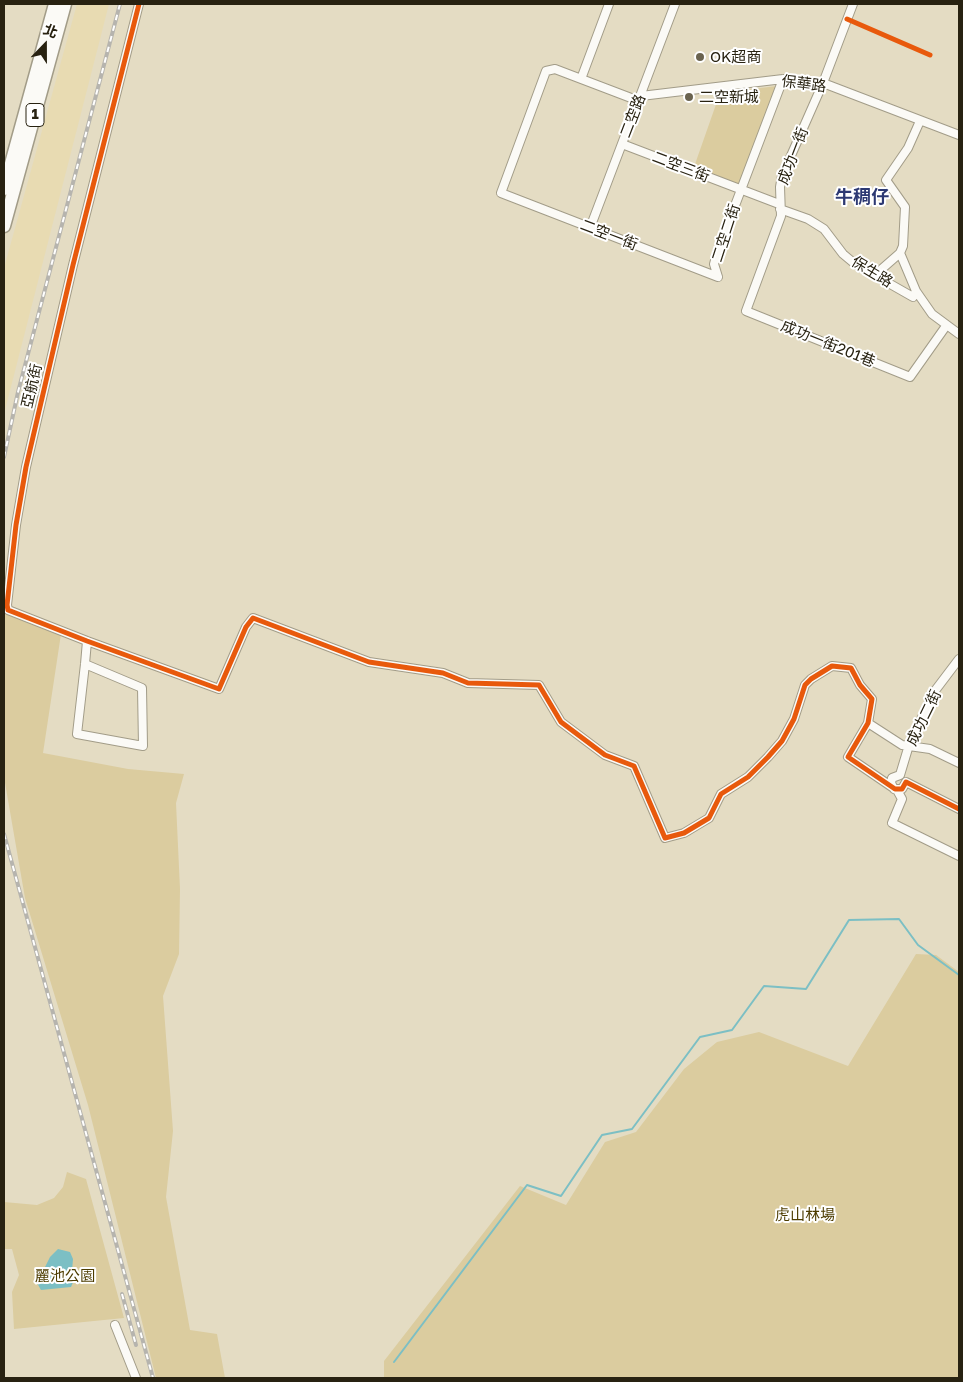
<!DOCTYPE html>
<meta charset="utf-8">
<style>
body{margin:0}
#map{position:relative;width:963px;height:1382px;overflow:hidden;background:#e4dcc3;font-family:"Golos Text","Noto Sans TC",sans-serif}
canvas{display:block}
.frame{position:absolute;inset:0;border:5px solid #282211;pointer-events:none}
.north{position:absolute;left:20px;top:20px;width:50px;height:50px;-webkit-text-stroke:4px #fff;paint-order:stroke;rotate:22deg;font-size:14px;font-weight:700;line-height:20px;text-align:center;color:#282211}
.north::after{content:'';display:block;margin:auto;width:18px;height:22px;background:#282211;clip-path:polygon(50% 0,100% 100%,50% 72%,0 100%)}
</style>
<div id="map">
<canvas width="963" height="1382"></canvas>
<div class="frame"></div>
<div class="north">北</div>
</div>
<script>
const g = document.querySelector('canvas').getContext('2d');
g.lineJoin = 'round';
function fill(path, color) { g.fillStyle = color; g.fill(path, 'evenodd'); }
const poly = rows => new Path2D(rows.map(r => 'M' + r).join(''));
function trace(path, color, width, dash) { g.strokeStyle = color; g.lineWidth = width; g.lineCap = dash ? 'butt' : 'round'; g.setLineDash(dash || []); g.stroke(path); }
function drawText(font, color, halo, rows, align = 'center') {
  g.font = font + ' "Golos Text","Noto Sans TC",sans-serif'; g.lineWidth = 4; g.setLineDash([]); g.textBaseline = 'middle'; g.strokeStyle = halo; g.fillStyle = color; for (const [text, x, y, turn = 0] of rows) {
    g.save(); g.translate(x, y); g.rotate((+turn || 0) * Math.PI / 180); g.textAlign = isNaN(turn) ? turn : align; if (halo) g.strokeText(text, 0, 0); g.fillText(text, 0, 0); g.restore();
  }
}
fill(poly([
 [77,4,109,4,4,414,4,268]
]), '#e8dbb2');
fill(poly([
 [777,86,739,184,694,167,720,93],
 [4,612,61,634,43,753,128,769,184,774,176,803,180,889,179,954,163,996,173,1131,166,1197,190,1330,217,1334,225,1378,156,1378,88,1105,25,898,4,777],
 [916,954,936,955,959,972,959,1378,384,1378,384,1361,520,1186,566,1205,605,1142,636,1132,684,1069,717,1042,759,1032,848,1066],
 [67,1172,86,1179,124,1318,14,1329,12,1292,19,1275,12,1249,4,1249,4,1202,37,1205,54,1198,63,1187]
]), '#dbcc9f');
fill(poly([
 [58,1249,70,1252,73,1259,72,1271,74,1280,71,1287,41,1290,37,1283,37,1274,45,1267,50,1257]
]), '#7cbfc4');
trace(poly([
 [394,1362,527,1185,561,1196,602,1135,632,1129,700,1037,732,1030,764,986,806,989,849,920,899,919,918,945,959,975]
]), '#7cbfc4', 2);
const street = poly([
 [139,4,73,265,26,467,16,525,7,605,8,610,87,641,219,689,246,627,253,618,369,662,443,673,468,683,539,685,561,722,605,755,634,766,665,838,684,833,709,818,721,794,748,777,768,757,782,741,794,719,805,685,811,679,832,666,851,668,860,685,872,699,868,723,848,757,895,789,902,789,906,782,959,809],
 [853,4,823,83,782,176,780,187,781,216,746,311,910,377,946,326],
 [581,79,609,4],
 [641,96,783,79,823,83,959,135],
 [639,101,555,69,546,71,501,193,718,277],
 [622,144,779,204],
 [780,209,808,219,824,229,843,254,855,264,913,297,916,291,932,314,959,334],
 [590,228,675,4],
 [900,253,916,291],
 [876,274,900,253,903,246,905,207,886,180,908,148,920,121],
 [718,277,714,264,717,253,783,79],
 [85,664,142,688,143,746,77,734,85,664,87,641],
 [868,723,902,745,930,749,959,763],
 [894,789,891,783,892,778,900,775,909,745,934,692,959,659],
 [897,790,902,799,892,823,959,856],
 [115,1325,136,1378]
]);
const primary = poly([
 [4,189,55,4],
 [4,226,65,4]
]);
trace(street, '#a29c88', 10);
trace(primary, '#a29c88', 15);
trace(street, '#fbfaf6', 8);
trace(primary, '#fbfaf6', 12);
const rail = poly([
 [4,457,18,392,120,4],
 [4,834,153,1378],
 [122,1294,136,1345]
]);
trace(rail, '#b6b4ae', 4);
trace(rail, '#fff', 2, [5.5]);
trace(poly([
 [139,4,73,265,26,467,16,525,7,605,8,610,87,641,219,689,246,627,253,618,369,662,443,673,468,683,539,685,561,722,605,755,634,766,665,838,684,833,709,818,721,794,748,777,768,757,782,741,794,719,805,685,811,679,832,666,851,668,860,685,872,699,868,723,848,757,895,789,902,789,906,782,959,809],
 [847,19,930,55]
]), '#e8590c', 5);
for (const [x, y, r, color] of [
 [700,57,5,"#6a634f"],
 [689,97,5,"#6a634f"]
]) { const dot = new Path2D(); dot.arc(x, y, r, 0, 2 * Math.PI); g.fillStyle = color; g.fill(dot); trace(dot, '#fff', 2); }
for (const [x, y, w] of [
 [35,115,18]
]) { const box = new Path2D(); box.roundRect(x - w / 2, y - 11.5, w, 23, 4); g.fillStyle = '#fff'; g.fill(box); trace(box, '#282211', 1); }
drawText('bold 14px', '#282211', null, [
 ["1",35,115]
]);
drawText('15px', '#282211', '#fff', [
 ["OK超商",710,57],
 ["二空新城",699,97]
], 'left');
drawText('15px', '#282211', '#fff', [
 ["保華路",804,84,7],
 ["二空路",633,116,-69],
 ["成功一街",793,156,-69],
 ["二空三街",681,167,21],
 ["二空二街",726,233,-72],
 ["二空一街",609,235,21],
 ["保生路",872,272,31],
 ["成功一街201巷",828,344,22],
 ["亞航街",32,386,-77],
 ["成功二街",924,718,-64]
]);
drawText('15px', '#4d3c00', '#fff', [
 ["虎山林場",805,1215],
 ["麗池公園",65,1276]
]);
drawText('bold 18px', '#2c3872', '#fff', [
 ["牛稠仔",862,197]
]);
</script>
